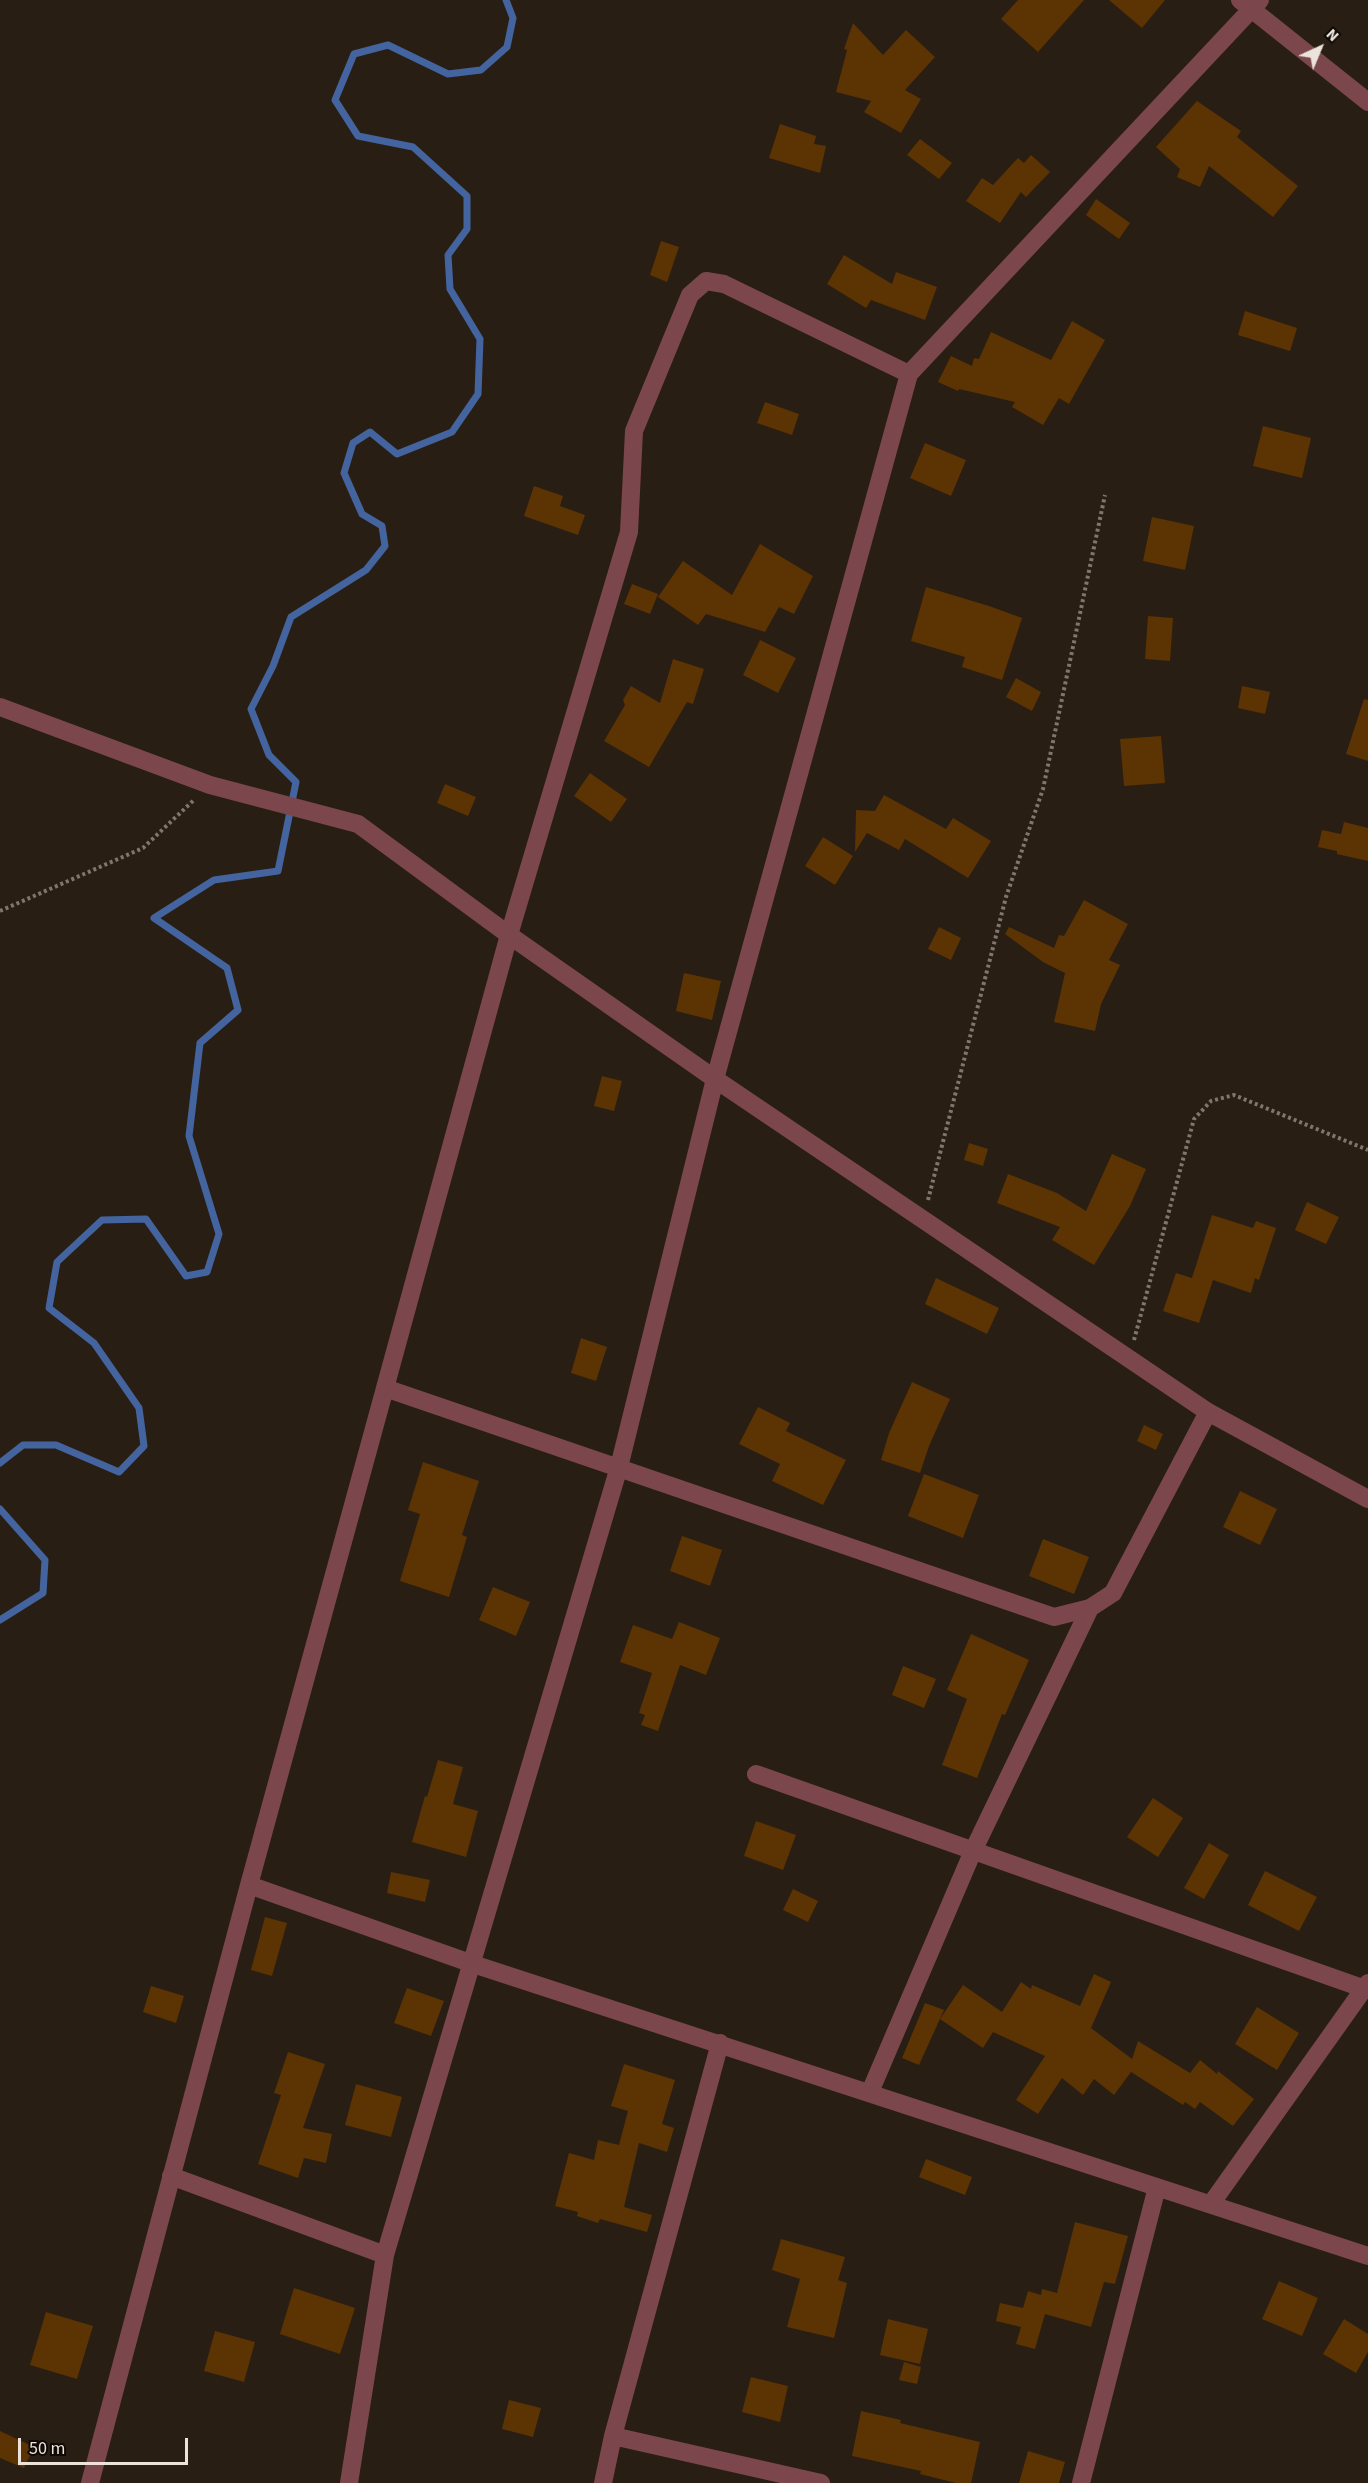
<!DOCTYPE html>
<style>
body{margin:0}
#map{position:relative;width:1368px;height:2483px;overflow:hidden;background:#291e14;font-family:"Source Sans 3",sans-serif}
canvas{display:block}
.north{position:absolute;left:1290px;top:18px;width:60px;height:60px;-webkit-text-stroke:4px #0e0905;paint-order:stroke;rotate:44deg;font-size:16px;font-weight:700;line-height:24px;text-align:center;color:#ebe3dc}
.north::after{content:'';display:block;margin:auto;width:21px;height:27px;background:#ebe3dc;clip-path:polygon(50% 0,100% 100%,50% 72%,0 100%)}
.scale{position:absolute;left:18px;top:2438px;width:170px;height:27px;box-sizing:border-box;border:3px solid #ebe3dc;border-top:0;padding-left:8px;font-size:18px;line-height:21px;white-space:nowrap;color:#ebe3dc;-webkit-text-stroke:4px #0e0905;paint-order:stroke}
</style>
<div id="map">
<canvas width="1368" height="2483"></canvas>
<div class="north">N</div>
<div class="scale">50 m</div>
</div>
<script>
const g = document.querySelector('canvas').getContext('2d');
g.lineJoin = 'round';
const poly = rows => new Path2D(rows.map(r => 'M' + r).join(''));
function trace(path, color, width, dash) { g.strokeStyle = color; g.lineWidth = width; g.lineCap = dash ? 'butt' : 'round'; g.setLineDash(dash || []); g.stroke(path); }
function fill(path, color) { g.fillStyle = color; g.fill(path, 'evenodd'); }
trace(poly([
 [0,1463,23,1445,56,1445,119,1472,144,1446,139,1408,94,1343,49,1308,57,1262,102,1220,146,1219,186,1276,207,1272,219,1234,189,1136,200,1043,238,1010,227,968,154,918,214,880,278,871,296,782,269,755,251,709,273,666,291,617,366,570,385,546,382,526,362,514,344,473,353,443,370,432,397,454,452,432,478,394,480,339,450,289,448,255,467,229,467,196,413,147,358,136,335,100,354,54,388,45,448,74,481,70,507,47,513,18,506,0],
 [0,1509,45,1560,43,1593,0,1620]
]), '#44649f', 7);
fill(poly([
 [1018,0,1084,0,1038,52,1001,19],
 [1109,0,1165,0,1142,28],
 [853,23,883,55,906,30,935,57,905,90,921,99,901,133,864,112,871,101,836,92,847,50,844,49],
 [1197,101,1241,131,1237,137,1298,186,1273,217,1209,166,1200,187,1177,177,1180,169,1156,147],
 [780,124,816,136,814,144,826,146,820,173,769,158],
 [920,139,952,163,939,179,907,155],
 [1031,155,1050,172,1026,197,1021,192,1000,223,966,201,982,178,993,185,1018,158,1024,163],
 [1096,199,1130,223,1119,239,1086,215],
 [661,241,679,247,667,282,650,275],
 [844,255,892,284,896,272,937,287,925,320,871,300,866,308,827,284],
 [1245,311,1297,328,1290,351,1238,335],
 [1072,321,1105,340,1069,404,1059,398,1043,425,1012,407,1015,402,959,389,958,391,938,382,951,356,972,366,974,358,979,359,991,332,1051,360],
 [765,402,799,414,792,435,757,423],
 [1263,426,1311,438,1302,478,1253,466],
 [925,443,966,460,951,496,910,478],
 [534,486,563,496,560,506,585,515,578,535,524,516],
 [1152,517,1194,526,1185,570,1143,561],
 [760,544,813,576,794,614,779,607,765,632,706,614,698,625,658,597,683,561,732,595],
 [632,584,658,594,650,614,624,604],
 [926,587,989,606,1022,618,1002,680,962,667,965,657,911,641],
 [1148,616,1173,618,1170,661,1145,659],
 [760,640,796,658,778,693,743,675],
 [673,659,704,669,693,704,687,702,649,767,604,741,625,705,623,700,631,686,660,703],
 [1016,678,1041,692,1032,711,1006,697],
 [1242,686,1270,692,1265,714,1238,708],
 [1364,699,1368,700,1368,761,1346,754],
 [1161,736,1165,783,1124,786,1120,739],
 [590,773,627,799,611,822,574,796],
 [445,784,476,797,468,816,437,803],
 [884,795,946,829,953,818,991,841,968,878,905,839,899,850,867,833,855,852,856,810,875,811],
 [1344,822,1368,828,1368,861,1337,854,1337,851,1318,847,1322,830,1341,834],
 [823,837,853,856,835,885,805,866],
 [1084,900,1128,924,1109,960,1120,965,1101,1004,1095,1031,1054,1022,1065,973,1043,962,1005,934,1009,927,1054,948,1059,935,1064,936],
 [939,927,961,938,951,960,928,949],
 [684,973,721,981,712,1020,676,1011],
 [602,1076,622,1081,614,1111,594,1106],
 [969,1143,988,1149,983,1166,964,1160],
 [1112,1154,1146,1169,1130,1206,1094,1265,1052,1240,1060,1227,997,1203,1008,1174,1057,1193,1086,1211],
 [1307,1202,1339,1217,1326,1244,1295,1230],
 [1212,1215,1253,1228,1256,1221,1276,1228,1259,1280,1255,1278,1251,1293,1213,1280,1199,1323,1163,1311,1176,1273,1192,1278],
 [936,1278,999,1308,987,1334,925,1304],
 [581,1338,607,1347,596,1381,571,1373],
 [912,1382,950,1399,929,1446,920,1473,881,1460,889,1433],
 [758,1407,790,1423,786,1431,846,1460,823,1505,772,1481,780,1464,739,1444],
 [1144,1425,1163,1434,1156,1450,1137,1441],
 [423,1462,479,1481,462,1535,467,1537,449,1597,400,1581,420,1514,408,1510],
 [924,1474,979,1495,963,1538,908,1516],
 [1240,1491,1277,1509,1260,1545,1223,1527],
 [682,1536,722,1550,710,1586,670,1571],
 [1043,1539,1089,1557,1074,1594,1029,1576],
 [493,1587,530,1602,516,1636,479,1620],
 [679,1622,720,1638,706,1675,680,1665,658,1731,641,1725,645,1715,639,1713,652,1673,620,1662,633,1625,672,1639],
 [971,1634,1029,1660,1005,1715,1002,1714,977,1778,942,1765,967,1699,947,1690],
 [903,1666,936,1679,924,1708,892,1695],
 [438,1760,463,1767,453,1804,478,1811,466,1857,412,1842,425,1796,427,1797],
 [1153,1798,1183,1818,1158,1857,1127,1837],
 [756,1821,796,1835,783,1870,744,1856],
 [1209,1843,1229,1855,1204,1899,1184,1888],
 [1265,1871,1317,1897,1299,1931,1248,1905],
 [391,1872,430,1880,425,1902,387,1893],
 [793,1889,818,1901,808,1922,783,1910],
 [265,1917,287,1923,272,1976,251,1970],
 [1094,1974,1111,1982,1091,2028,1132,2059,1138,2041,1190,2073,1200,2060,1217,2074,1218,2071,1254,2099,1233,2126,1200,2102,1195,2109,1185,2102,1183,2105,1131,2072,1114,2095,1094,2079,1083,2095,1062,2078,1038,2114,1016,2100,1045,2056,993,2032,983,2048,940,2019,963,1985,1002,2012,1021,1982,1031,1989,1032,1985,1080,2006],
 [151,1986,184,1996,176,2023,143,2012],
 [407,1988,444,2001,431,2036,394,2023],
 [925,2003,944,2010,919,2065,902,2058],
 [1257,2007,1299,2033,1277,2070,1235,2044],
 [288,2052,325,2064,303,2128,332,2134,326,2163,304,2158,298,2178,258,2164,281,2095,274,2093],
 [624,2064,675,2080,662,2124,674,2128,667,2152,639,2143,624,2207,652,2215,647,2232,600,2219,598,2223,577,2216,578,2212,555,2206,569,2153,594,2160,598,2140,619,2145,628,2111,611,2106],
 [356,2084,402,2097,391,2137,345,2125],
 [926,2159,972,2177,965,2195,919,2177],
 [1075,2222,1128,2236,1115,2284,1104,2282,1091,2327,1045,2314,1035,2349,1016,2344,1021,2327,996,2321,1000,2303,1023,2308,1028,2291,1041,2295,1042,2289,1057,2293],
 [781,2239,845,2257,838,2280,847,2283,834,2338,787,2327,800,2279,772,2270],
 [1279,2281,1318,2298,1302,2336,1262,2319],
 [294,2288,355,2308,340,2354,280,2334],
 [46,2312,93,2326,77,2379,30,2365],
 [888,2319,928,2329,920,2364,880,2355],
 [1344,2319,1368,2334,1368,2352,1356,2373,1323,2354],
 [215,2331,255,2342,244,2382,204,2371],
 [904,2362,921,2367,917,2384,899,2380],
 [751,2377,788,2386,780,2422,742,2412],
 [509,2400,541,2408,533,2437,502,2429],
 [861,2411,901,2420,900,2423,980,2442,971,2483,956,2483,920,2474,921,2471,852,2456],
 [0,2431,34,2447,24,2468,0,2458],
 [1028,2451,1065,2462,1059,2483,1019,2483]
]), '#5c3302');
trace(poly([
 [0,911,143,848,195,799],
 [928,1200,1006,897,1043,789,1105,495],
 [1134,1340,1194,1119,1211,1101,1234,1095,1368,1150]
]), '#7f766d', 4, [3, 3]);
trace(poly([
 [1240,0,1368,102],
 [0,707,210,785,358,824,509,935,715,1079,1208,1412,1368,1499],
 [385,1388,1054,1617,1090,1608,1113,1593,1208,1412],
 [756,1774,1368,1990],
 [249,1885,473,1964,1368,2256],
 [870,2092,973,1851,1090,1608],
 [171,2176,385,2255],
 [1211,2204,1368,1983],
 [613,2436,821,2483],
 [90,2483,249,1885,509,935,629,532,634,431,690,295,706,281,724,284,909,374],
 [349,2483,385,2255,619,1467,715,1079,909,374,1260,0],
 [603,2483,613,2436,720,2043],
 [1081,2483,1157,2187]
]), '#7c474c', 18);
</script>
